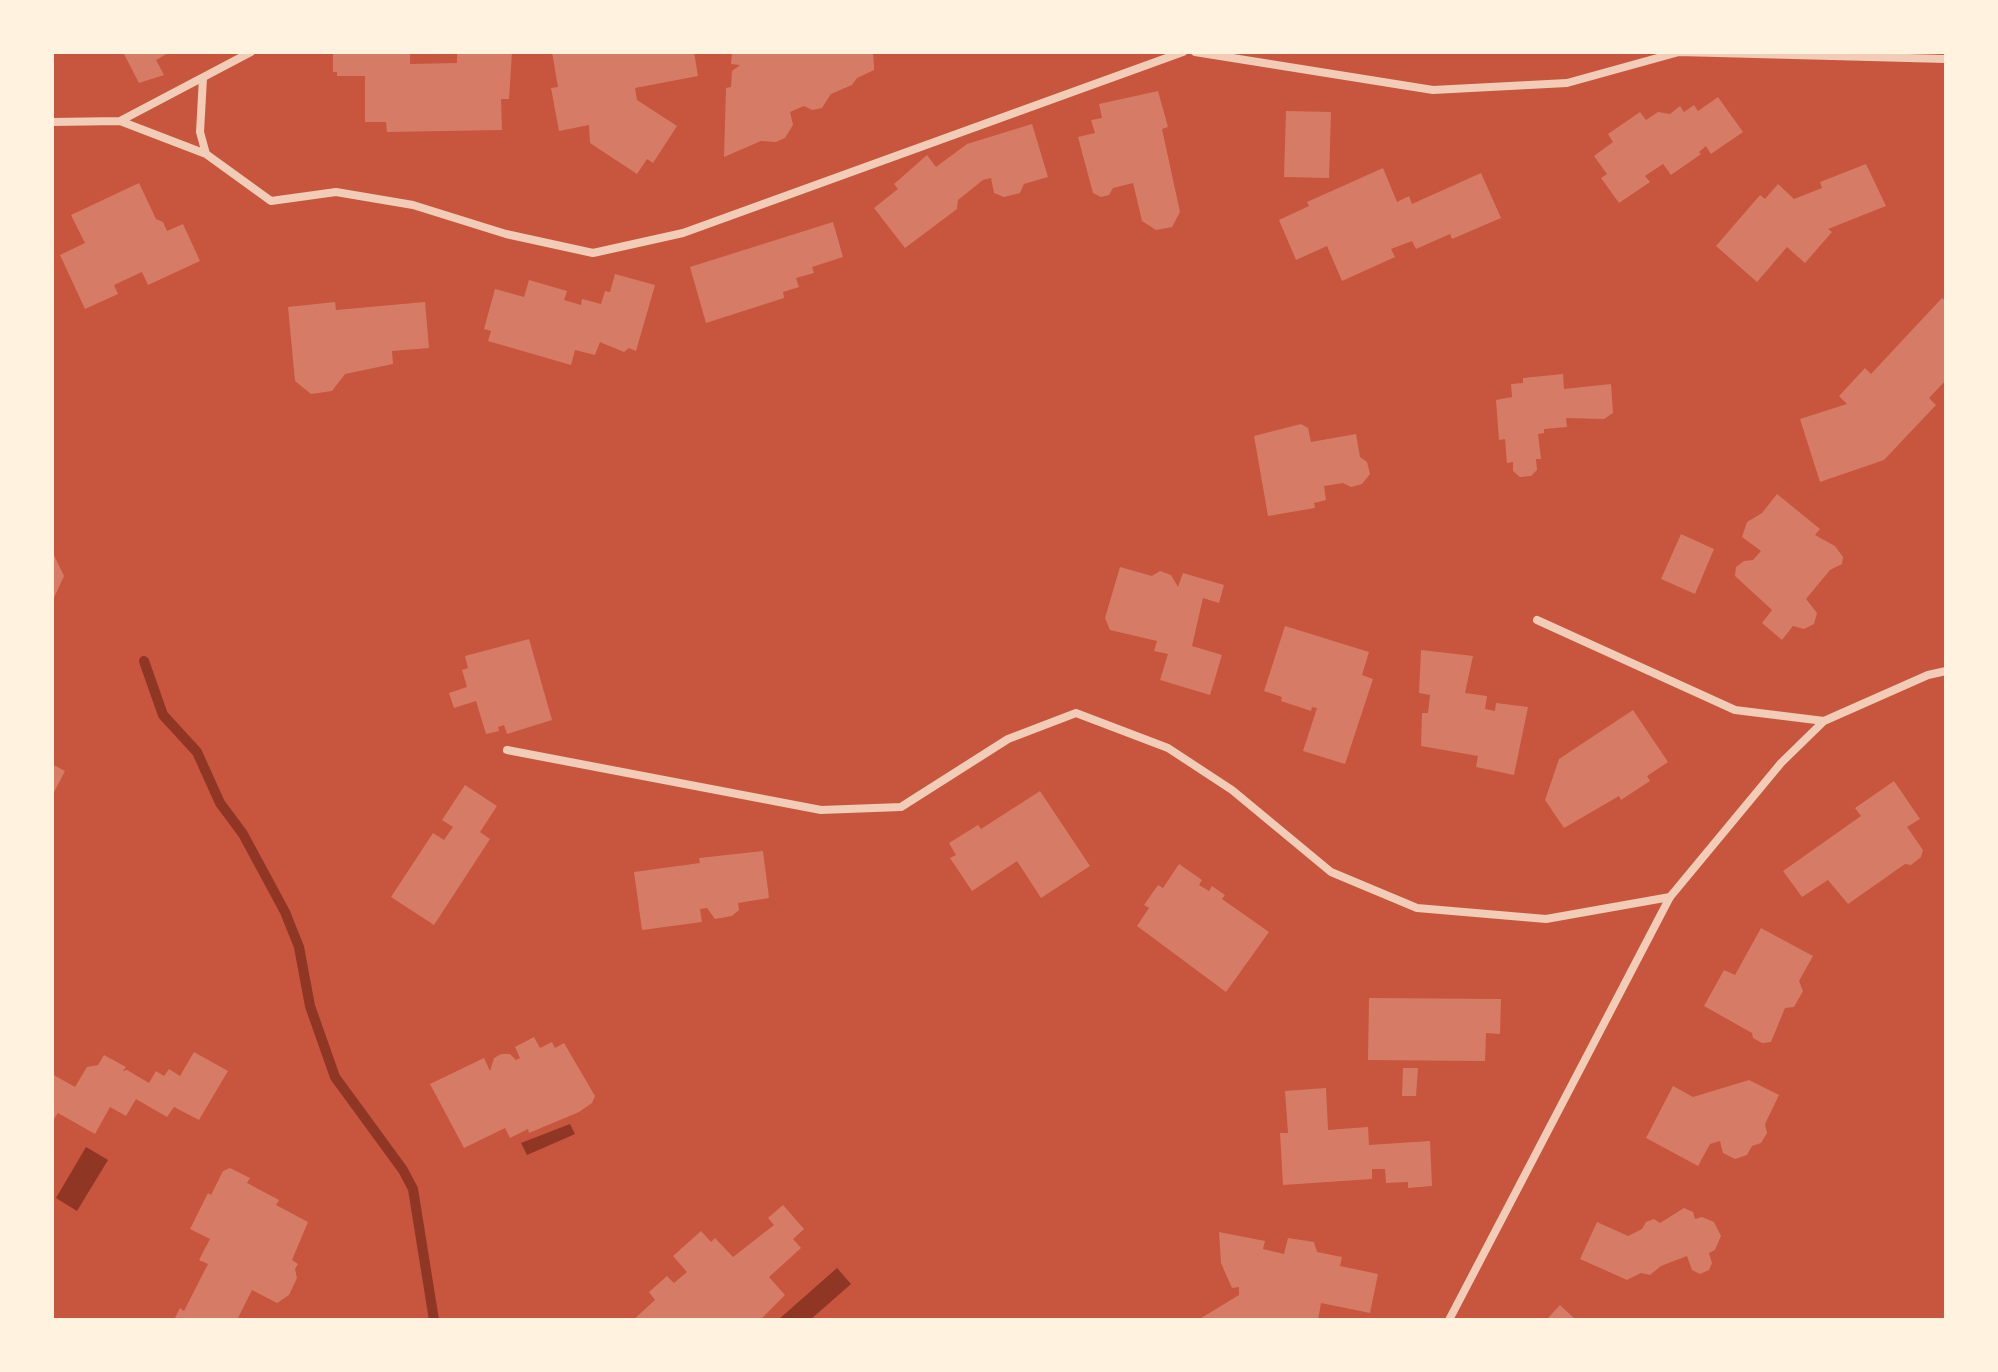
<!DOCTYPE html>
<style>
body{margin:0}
#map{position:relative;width:1998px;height:1372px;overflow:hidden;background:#c8553d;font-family:"Fira Sans",sans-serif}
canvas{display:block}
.frame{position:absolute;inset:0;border:54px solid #fff3e0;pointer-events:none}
</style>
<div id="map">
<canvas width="1998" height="1372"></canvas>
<div class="frame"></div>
</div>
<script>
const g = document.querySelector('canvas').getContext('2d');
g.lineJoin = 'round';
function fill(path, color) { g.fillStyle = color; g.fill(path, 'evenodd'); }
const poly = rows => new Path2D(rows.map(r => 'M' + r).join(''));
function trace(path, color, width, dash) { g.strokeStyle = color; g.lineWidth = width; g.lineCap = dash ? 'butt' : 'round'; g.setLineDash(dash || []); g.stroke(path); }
fill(poly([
 [570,1124,575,1134,527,1155,521,1143],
 [86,1147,108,1160,77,1211,56,1198],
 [837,1268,851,1284,810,1320,778,1320]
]), '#8f3625');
trace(poly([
 [144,661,163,715,197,752,220,803,243,834,285,912,299,947,310,1006,335,1077,403,1170,413,1189,434,1320]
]), '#8f3625', 10);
fill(poly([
 [123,52,170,52,156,60,164,75,139,83],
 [333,52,410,52,410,64,457,63,457,52,512,52,509,99,501,99,502,130,387,132,386,122,365,122,365,76,337,76,337,72,333,72],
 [552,52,694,52,698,76,635,88,637,100,677,126,653,163,647,159,637,174,590,143,589,125,559,131,551,88,558,87],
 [732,52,873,52,874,66,874,70,857,78,852,85,831,94,822,108,812,110,804,106,790,112,793,125,785,138,776,142,761,141,724,157,726,88,731,87,732,71,740,65,731,64],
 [1158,91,1168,127,1162,129,1180,212,1172,227,1156,230,1142,221,1133,183,1113,188,1109,195,1101,197,1093,193,1078,137,1095,133,1091,120,1102,118,1099,104],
 [1718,97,1743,132,1711,154,1706,146,1699,152,1701,154,1671,175,1663,164,1645,176,1650,182,1619,203,1601,178,1607,174,1594,156,1613,142,1608,134,1640,112,1646,120,1658,112,1670,114,1680,106,1684,112,1694,105,1698,111],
 [1286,111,1331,112,1329,178,1284,177],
 [1032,124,1048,177,1024,184,1020,193,1004,197,994,193,991,178,983,180,958,200,957,209,905,248,874,208,898,189,894,184,927,155,936,167,967,144],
 [1866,164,1886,206,1828,229,1832,232,1805,263,1787,247,1757,282,1716,246,1760,195,1765,199,1778,184,1794,199,1822,188,1820,182],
 [1383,168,1397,202,1409,196,1412,204,1481,173,1501,218,1452,239,1450,234,1416,249,1412,241,1391,249,1395,257,1342,281,1327,246,1296,260,1279,220,1309,206,1307,202],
 [139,183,156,219,163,222,167,231,183,224,200,261,148,285,142,272,114,285,118,294,85,309,60,255,85,243,71,215],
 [833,222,843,257,812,267,814,273,796,278,799,287,783,292,784,298,706,323,690,267],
 [615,274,655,285,636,351,629,348,624,352,600,342,595,355,575,350,571,365,488,341,491,331,484,329,495,289,524,297,529,280,567,291,564,300,581,305,582,299,601,304,605,291,610,292],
 [1942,298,1946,302,1946,380,1929,398,1936,405,1884,460,1820,482,1800,419,1847,404,1839,396,1865,368,1871,374],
 [335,302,336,310,425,302,429,348,392,351,393,364,345,374,332,391,311,394,295,381,288,307],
 [1563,374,1564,389,1611,384,1613,413,1604,419,1566,418,1567,427,1544,429,1544,433,1538,434,1541,459,1536,459,1537,470,1531,476,1520,477,1513,471,1513,462,1507,463,1505,439,1499,440,1496,400,1512,397,1511,384,1523,383,1523,378],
 [1301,424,1308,428,1311,442,1356,434,1360,457,1367,462,1370,474,1362,484,1351,487,1343,483,1324,486,1326,500,1314,503,1315,508,1268,516,1254,436],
 [1777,494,1820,529,1815,535,1835,546,1843,557,1842,564,1830,570,1806,599,1817,613,1814,624,1804,629,1793,626,1782,640,1762,623,1772,610,1735,576,1736,567,1744,561,1753,560,1761,551,1742,537,1747,522,1762,513],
 [1681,534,1714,549,1695,594,1661,579],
 [52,551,64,576,52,602],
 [1120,567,1152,576,1160,571,1171,575,1178,587,1183,573,1224,585,1219,603,1203,598,1192,646,1222,655,1210,695,1160,680,1168,654,1154,651,1157,641,1110,630,1105,618],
 [1285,626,1369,652,1362,675,1373,679,1345,764,1303,751,1317,708,1312,707,1311,711,1281,701,1282,697,1264,691],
 [529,639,552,720,507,734,504,725,498,727,499,731,486,734,476,701,454,708,449,693,467,687,462,670,468,668,465,656],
 [1421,650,1473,656,1465,693,1487,696,1485,709,1495,711,1496,703,1528,707,1514,775,1476,767,1478,756,1421,746,1422,713,1428,713,1430,695,1419,693],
 [1633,710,1668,762,1647,776,1650,781,1621,800,1619,796,1564,828,1545,800,1559,759],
 [52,764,65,771,52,796],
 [1894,781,1920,819,1907,827,1923,850,1921,857,1911,865,1905,864,1848,904,1828,880,1802,897,1783,871,1861,816,1855,808],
 [465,785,497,806,480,832,490,839,434,925,391,897,433,833,444,840,453,827,442,820],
 [1040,791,1090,866,1041,898,1017,861,972,891,950,858,956,855,949,843,978,825,981,829],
 [763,851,769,898,738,903,739,910,732,916,715,919,707,908,700,909,702,922,642,930,634,872,700,863,699,858],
 [1179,864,1202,880,1199,885,1209,891,1212,886,1225,895,1222,899,1269,932,1226,992,1137,926,1149,908,1144,905,1158,885,1163,888],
 [1761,928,1813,956,1799,981,1803,991,1794,1007,1785,1008,1771,1042,1762,1043,1753,1038,1752,1033,1704,1006,1724,970,1735,975],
 [1369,998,1501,999,1500,1034,1486,1033,1485,1061,1368,1060],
 [534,1037,540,1048,552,1042,555,1048,564,1043,595,1096,592,1103,579,1112,529,1133,528,1129,510,1138,505,1128,464,1148,430,1084,484,1058,490,1071,494,1058,501,1054,510,1054,516,1060,520,1058,515,1047],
 [194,1052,228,1071,199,1120,174,1107,167,1117,136,1099,126,1116,110,1107,95,1134,58,1113,52,1122,52,1074,75,1087,87,1067,98,1065,104,1055,126,1067,123,1071,127,1070,149,1083,156,1071,164,1076,169,1069,180,1076],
 [1403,1068,1418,1068,1416,1096,1402,1096],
 [1749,1080,1779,1095,1765,1124,1767,1133,1761,1143,1752,1146,1747,1155,1735,1159,1723,1153,1720,1141,1710,1144,1698,1166,1646,1138,1673,1086,1693,1097],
 [1326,1088,1328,1130,1368,1127,1369,1145,1430,1141,1432,1186,1408,1188,1408,1182,1386,1183,1385,1169,1372,1169,1372,1179,1283,1185,1280,1133,1288,1133,1285,1091],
 [230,1168,250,1178,247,1183,279,1200,276,1205,308,1222,292,1260,298,1264,295,1269,297,1278,289,1295,277,1303,252,1290,237,1320,174,1320,180,1308,184,1311,208,1264,199,1260,210,1239,190,1229,208,1193,211,1195,223,1171],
 [783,1205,804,1229,793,1239,801,1248,769,1277,785,1295,760,1320,633,1320,655,1300,649,1292,667,1276,674,1283,687,1272,673,1256,701,1231,711,1242,715,1238,733,1257,774,1225,768,1218],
 [1684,1208,1693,1212,1695,1219,1702,1217,1714,1222,1721,1236,1715,1250,1709,1253,1712,1263,1709,1270,1700,1274,1692,1270,1687,1256,1661,1266,1650,1275,1641,1273,1627,1280,1580,1259,1597,1222,1628,1236,1642,1229,1646,1222,1654,1219,1660,1223],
 [1219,1232,1265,1241,1263,1249,1284,1254,1288,1238,1314,1242,1317,1252,1342,1257,1340,1266,1378,1274,1370,1313,1321,1303,1318,1320,1198,1320,1239,1295,1239,1287,1232,1288,1221,1263],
 [1560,1305,1576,1320,1546,1320]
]), '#d67c66');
trace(poly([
 [1195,52,1433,90,1567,83,1679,52,1946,59],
 [203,78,200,132,206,154],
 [120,121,251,52],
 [52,122,120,121,206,154,271,201,336,192,413,205,506,234,593,253,683,233,1183,52],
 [1537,620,1735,710,1824,721,1928,675,1946,671],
 [507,750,821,810,901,807,1008,739,1076,713,1168,748,1232,790,1331,872,1417,908,1546,919,1670,897],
 [1449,1320,1670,897,1781,763,1824,721]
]), '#f1ccb7', 8);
</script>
